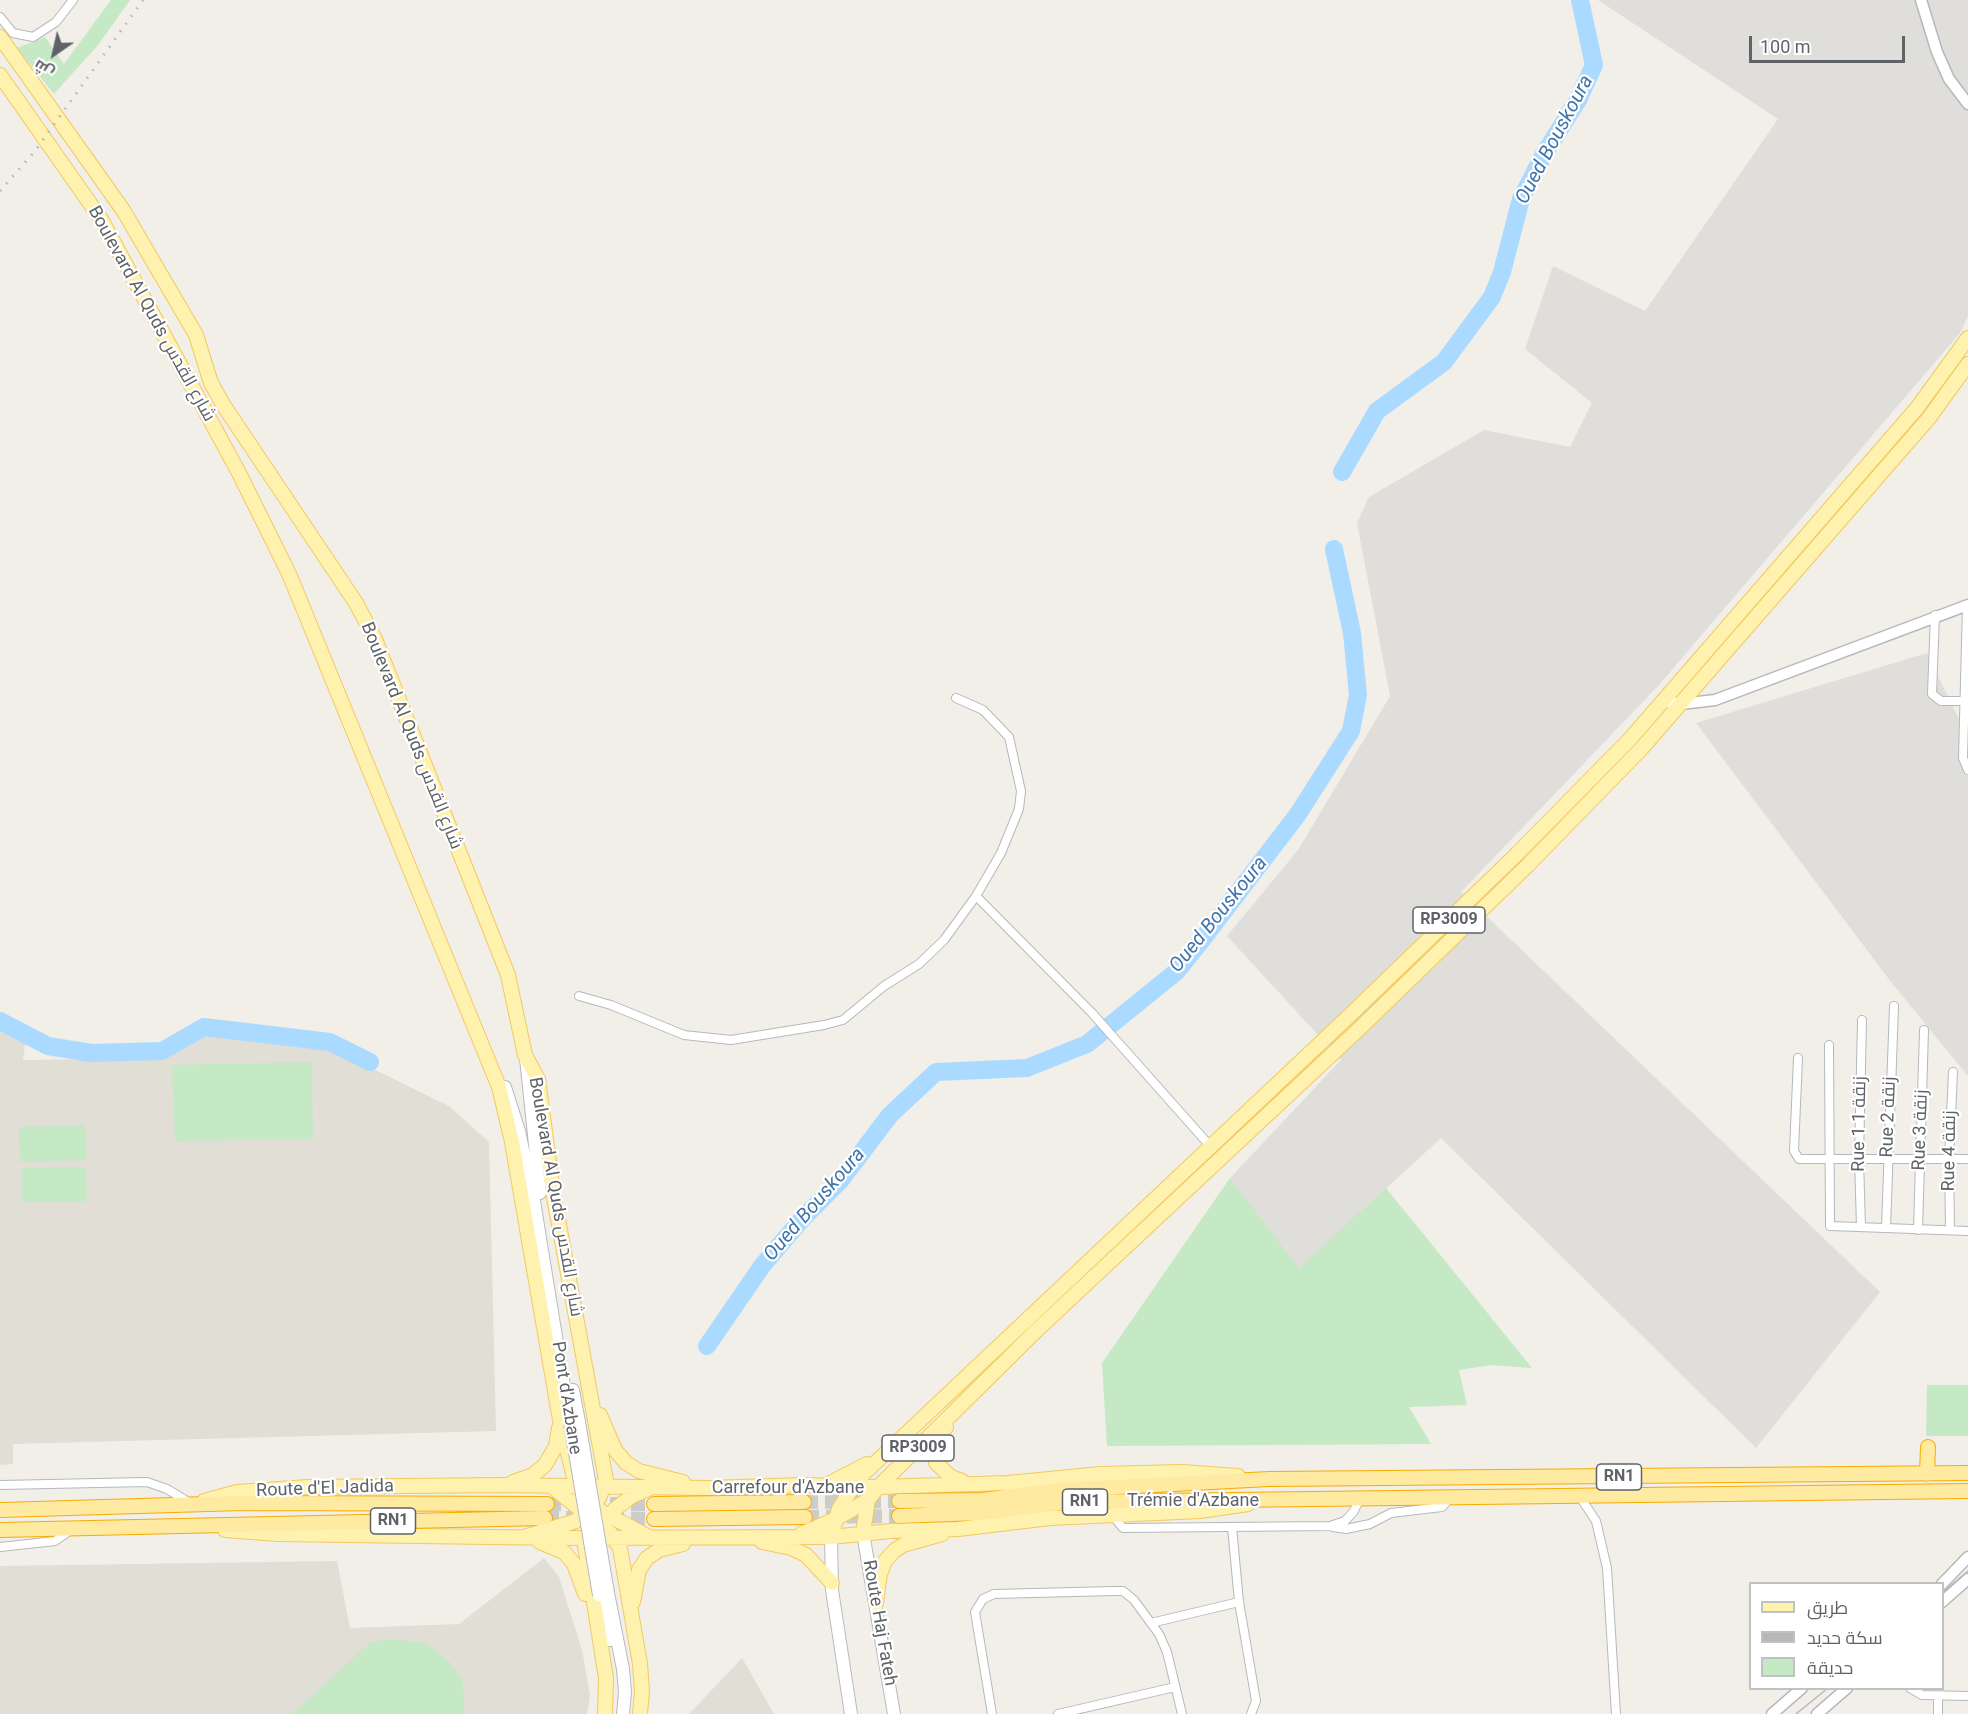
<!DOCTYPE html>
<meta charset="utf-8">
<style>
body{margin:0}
#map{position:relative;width:1968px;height:1714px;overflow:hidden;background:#f1efe8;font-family:Roboto,Cairo,sans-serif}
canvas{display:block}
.legend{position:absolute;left:1749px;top:1582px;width:195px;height:108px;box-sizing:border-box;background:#fff;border:2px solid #bfc1c3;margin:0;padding:8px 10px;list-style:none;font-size:18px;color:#5f6368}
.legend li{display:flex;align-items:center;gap:12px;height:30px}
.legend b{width:30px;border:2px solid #bfc1c3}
.north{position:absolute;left:24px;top:24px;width:60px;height:60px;-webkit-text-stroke:4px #fff;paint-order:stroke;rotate:214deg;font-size:16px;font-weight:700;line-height:24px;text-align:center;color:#5f6368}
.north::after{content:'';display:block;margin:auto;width:21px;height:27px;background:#5f6368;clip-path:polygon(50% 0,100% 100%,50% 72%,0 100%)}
.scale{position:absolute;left:1749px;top:36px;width:156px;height:27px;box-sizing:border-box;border:3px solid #5f6368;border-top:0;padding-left:8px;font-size:18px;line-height:21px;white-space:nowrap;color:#5f6368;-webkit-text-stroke:4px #fff;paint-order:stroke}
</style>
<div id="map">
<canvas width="1968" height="1714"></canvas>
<ul class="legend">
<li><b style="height:8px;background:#fff2af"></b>طريق</li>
<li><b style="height:8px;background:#b6b7b8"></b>سكة حديد</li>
<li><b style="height:16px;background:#c5e8c5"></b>حديقة</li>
</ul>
<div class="north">ش</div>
<div class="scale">100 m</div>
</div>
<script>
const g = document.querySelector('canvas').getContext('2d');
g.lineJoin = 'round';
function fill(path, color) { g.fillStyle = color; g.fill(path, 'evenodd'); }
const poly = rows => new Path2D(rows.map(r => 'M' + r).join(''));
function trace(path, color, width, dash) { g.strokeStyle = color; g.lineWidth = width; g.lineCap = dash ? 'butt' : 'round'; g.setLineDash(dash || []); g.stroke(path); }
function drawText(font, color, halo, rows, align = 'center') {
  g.font = font + ' Roboto,Cairo,sans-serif'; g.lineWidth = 4.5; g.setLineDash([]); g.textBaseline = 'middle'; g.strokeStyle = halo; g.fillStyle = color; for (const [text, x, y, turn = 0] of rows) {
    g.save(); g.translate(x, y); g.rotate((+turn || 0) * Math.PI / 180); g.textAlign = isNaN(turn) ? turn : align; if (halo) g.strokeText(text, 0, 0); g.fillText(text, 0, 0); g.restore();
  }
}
fill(poly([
 [1598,0,1968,0,1968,316,1960,333,1658,686,1461,892,1880,1292,1756,1448,1441,1138,1299,1269,1230,1178,1341,1060,1227,936,1298,850,1390,696,1357,523,1369,497,1484,430,1570,447,1592,403,1525,349,1553,266,1645,311,1778,119],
 [1927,653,1968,738,1968,1076,1891,982,1696,723]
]), '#e0deda');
fill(poly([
 [0,1028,26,1038,23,1060,168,1058,203,1031,322,1044,449,1106,489,1142,496,1431,13,1444,13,1464,0,1465],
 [544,1558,559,1577,582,1650,590,1695,587,1714,0,1714,0,1566,337,1561,350,1628,459,1624],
 [742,1658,774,1714,689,1714]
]), '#e1ded6');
fill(poly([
 [111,0,130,0,98,45,54,94,17,48,45,37,64,64],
 [312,1062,313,1139,175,1141,172,1065],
 [85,1125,86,1160,20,1162,19,1127],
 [86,1167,87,1201,22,1202,21,1168],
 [1230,1178,1299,1268,1386,1188,1532,1368,1491,1365,1459,1370,1467,1405,1409,1407,1431,1444,1107,1446,1102,1363],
 [1927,1385,1968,1385,1968,1436,1926,1436],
 [391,1639,425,1643,450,1662,463,1682,464,1714,292,1714,371,1642]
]), '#c5e8c5');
trace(poly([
 [1342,472,1377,411,1444,362,1492,297,1502,272,1521,199,1544,154,1578,100,1594,65,1580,0],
 [0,1021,48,1046,91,1053,162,1051,204,1027,330,1042,370,1062],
 [707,1346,762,1266,802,1219,840,1181,890,1115,936,1072,1027,1068,1087,1044,1176,972,1201,941,1298,814,1351,731,1358,695,1352,633,1334,549]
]), '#aadaff', 18);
trace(poly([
 [804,1502,899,1501],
 [547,1504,654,1504],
 [805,1517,899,1516],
 [545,1518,579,1518],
 [610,1518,654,1519]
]), '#ccccc8', 14, [14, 7]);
const minor = poly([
 [0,17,13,33,33,37,56,22,73,0],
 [1967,605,1963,758,1968,770],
 [1935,615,1932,694,1941,701,1968,701],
 [976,896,1092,1013,1211,1147],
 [579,996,611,1005,684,1035,731,1040,824,1025,843,1020,884,986,919,964,944,940,976,896,1001,853,1019,809,1021,791,1009,737,983,710,956,698],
 [1829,1045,1830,1226,1968,1231],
 [1798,1058,1794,1151,1799,1159,1968,1159],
 [1861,1227,1859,1159,1862,1020],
 [1886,1228,1894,1006],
 [1918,1230,1924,1030],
 [1950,1230,1949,1158,1953,1072],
 [0,1485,147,1482,167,1489,190,1503],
 [1580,1497,1596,1521,1607,1568,1616,1714],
 [1112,1515,1123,1528,1330,1526,1345,1521,1354,1511,1359,1500],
 [1232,1527,1239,1602,1256,1701,1251,1714],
 [1333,1527,1346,1529,1370,1524,1391,1513,1442,1507,1450,1498],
 [0,1547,55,1541,71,1530],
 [1151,1623,1239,1602],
 [1910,1688,1922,1695,1968,1696],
 [992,1714,975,1612,983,1599,994,1594,1114,1591,1123,1591,1134,1600,1159,1634,1167,1652,1182,1714],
 [1058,1714,1175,1687],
 [1938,1714,1938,1697]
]);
const tertiary = poly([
 [1921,0,1937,52,1949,79,1968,104],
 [1663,701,1681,704,1715,700,1968,605],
 [1942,1584,1968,1557],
 [1942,1602,1968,1579],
 [1772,1714,1802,1688],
 [1817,1714,1847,1688]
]);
const secondary = poly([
 [526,1058,540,1193],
 [505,1087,519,1131,534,1201,570,1423],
 [573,1390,579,1422],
 [863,1533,894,1714],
 [831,1537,832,1590,851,1714],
 [608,1593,623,1669,625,1692,623,1714],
 [599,1595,610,1640]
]);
const primary = poly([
 [0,37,123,210,196,335,211,383,224,406,356,603,375,639,508,975,525,1055,538,1079,553,1192,606,1480,599,1498,576,1521,524,1537],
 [0,75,101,219,239,473,290,576,499,1087,512,1142,560,1420,576,1486,585,1498,602,1512,651,1538],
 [600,1415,615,1450,626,1463,639,1471,683,1482],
 [946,1427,935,1446,936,1463,951,1477,962,1481],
 [513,1482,533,1475,545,1465,556,1446,559,1428],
 [828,1484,867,1464],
 [551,1486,610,1533,620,1548,640,1664,642,1691,640,1714],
 [204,1501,237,1492,308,1487,503,1485,708,1488,805,1485,878,1487,1008,1483,1101,1474,1182,1472,1238,1476],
 [225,1530,278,1534,562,1538,831,1537,891,1531,958,1529,1050,1518,1200,1511,1248,1504],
 [863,1533,868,1500,878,1487,1037,1330,1359,1029,1528,865,1642,748,1929,418,1968,364],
 [801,1534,836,1519,868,1500],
 [831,1537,839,1509,858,1479,1348,1017,1517,854,1631,738,1917,408,1968,338],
 [540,1542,564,1552,574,1564,585,1594],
 [762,1542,791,1548,806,1555,832,1583],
 [633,1602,639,1570,647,1558,659,1550,683,1544],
 [876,1603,880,1574,885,1561,894,1551,903,1545,942,1534],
 [605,1714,606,1678,585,1546,615,1509,632,1496,650,1488]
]);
const trunk = poly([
 [1927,1474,1928,1447],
 [899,1501,982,1500,1060,1490,1269,1479,1968,1473],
 [654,1504,804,1502],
 [0,1510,243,1503,547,1504],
 [899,1516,978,1513,1068,1502,1968,1491],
 [654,1519,805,1517],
 [0,1530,545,1518]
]);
trace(minor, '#b5b8bc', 10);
trace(tertiary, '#b5b8bc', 13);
trace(secondary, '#b6babf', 14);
trace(primary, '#f2c960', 16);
trace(trunk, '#f9ab00', 16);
trace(minor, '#fff', 8);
trace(tertiary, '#fff', 10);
trace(secondary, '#fff', 12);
trace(primary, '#fff2af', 14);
trace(trunk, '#feeaa1', 14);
trace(poly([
 [1942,1593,1968,1571],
 [1796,1714,1828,1688]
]), '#b6b7b8', 1.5);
trace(poly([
 [0,191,35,151,143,0]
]), '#b6b7b8', 3, [1.5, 8]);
const secondaryBridge = poly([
 [579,1422,608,1593],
 [570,1423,599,1595]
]);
trace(secondaryBridge, '#b6babf', 14, []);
trace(secondaryBridge, '#fff', 12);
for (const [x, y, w] of [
 [1449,920,72],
 [918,1448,72],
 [1619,1477,45],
 [1085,1502,45],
 [393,1521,45]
]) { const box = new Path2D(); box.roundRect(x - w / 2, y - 13, w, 26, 4.5); g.fillStyle = '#fff'; g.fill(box); trace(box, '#5f6368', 1.5); }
drawText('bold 16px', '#5f6368', null, [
 ["RP3009",1449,920],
 ["RP3009",918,1448],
 ["RN1",1619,1477],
 ["RN1",1085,1502],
 ["RN1",393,1521]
]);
drawText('18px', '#5f6368', '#fff', [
 ["Boulevard Al Quds شارع القدس",151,314,61],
 ["Boulevard Al Quds شارع القدس",411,736,68],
 ["Rue 2 زنقة",1889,1117,-88],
 ["Rue 1 زنقة 1",1860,1124,-89],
 ["Rue 3 زنقة",1921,1130,-88],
 ["Rue 4 زنقة",1950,1151,-89],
 ["Boulevard Al Quds شارع القدس",555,1197,80],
 ["Pont d'Azbane",566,1398,81],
 ["Carrefour d'Azbane",788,1488],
 ["Route d'El Jadida",325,1489,-2],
 ["Trémie d'Azbane",1193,1501],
 ["Route Haj Fateh",879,1623,80]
]);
drawText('italic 20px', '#4174aa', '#fff', [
 ["Oued Bouskoura",1555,140,-62],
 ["Oued Bouskoura",1219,915,-51],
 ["Oued Bouskoura",815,1205,-49]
]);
</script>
